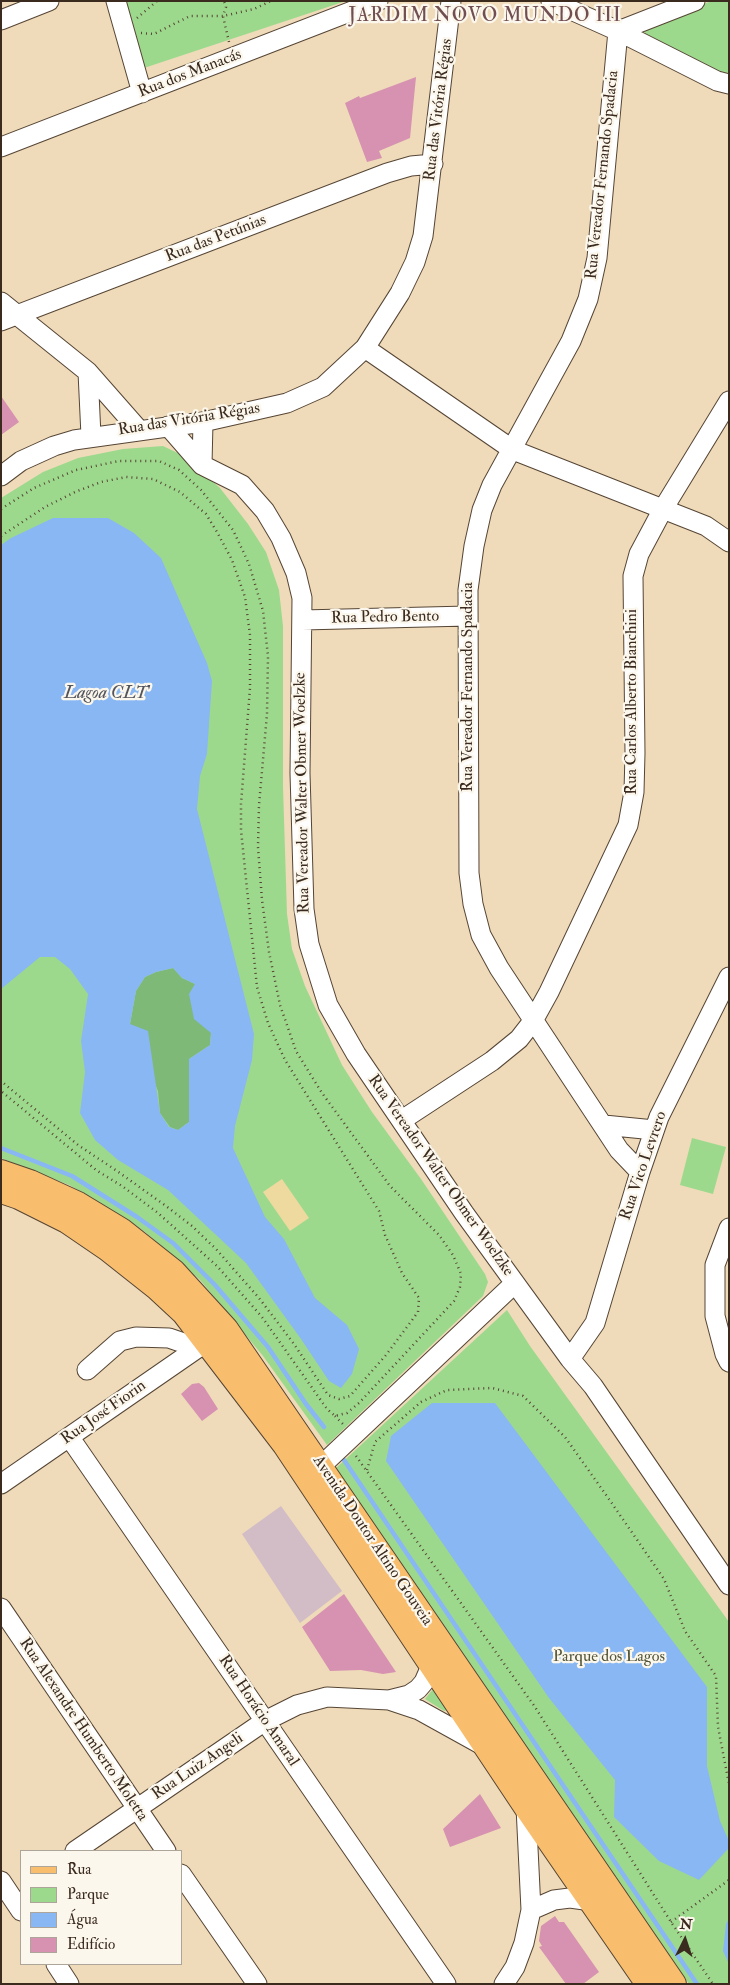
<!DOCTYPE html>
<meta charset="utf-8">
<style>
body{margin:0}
#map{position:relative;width:730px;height:1985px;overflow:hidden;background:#efdbb9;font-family:"IM FELL Double Pica",serif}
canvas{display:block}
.frame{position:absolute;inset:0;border:2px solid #3b2a1e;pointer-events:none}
.legend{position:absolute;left:20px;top:1850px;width:162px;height:115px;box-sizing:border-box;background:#fbf7ec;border:1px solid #aea59a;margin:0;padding:6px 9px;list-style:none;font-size:15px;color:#3b2a1e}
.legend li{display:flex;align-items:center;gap:10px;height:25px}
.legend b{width:25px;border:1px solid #aea59a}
.north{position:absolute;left:660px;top:1915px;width:50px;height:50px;-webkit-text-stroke:4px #fbf7ec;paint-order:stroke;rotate:4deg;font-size:14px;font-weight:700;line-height:20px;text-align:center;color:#3b2a1e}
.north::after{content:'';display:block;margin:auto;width:18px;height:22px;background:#3b2a1e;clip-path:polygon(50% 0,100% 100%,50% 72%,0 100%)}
</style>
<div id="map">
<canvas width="730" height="1985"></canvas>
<div class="frame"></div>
<ul class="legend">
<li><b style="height:6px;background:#f9be6d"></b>Rua</li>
<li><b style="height:14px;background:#9dd98d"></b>Parque</li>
<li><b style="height:14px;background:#88b7f3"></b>Água</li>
<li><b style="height:14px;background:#d692b0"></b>Edifício</li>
</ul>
<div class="north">N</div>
</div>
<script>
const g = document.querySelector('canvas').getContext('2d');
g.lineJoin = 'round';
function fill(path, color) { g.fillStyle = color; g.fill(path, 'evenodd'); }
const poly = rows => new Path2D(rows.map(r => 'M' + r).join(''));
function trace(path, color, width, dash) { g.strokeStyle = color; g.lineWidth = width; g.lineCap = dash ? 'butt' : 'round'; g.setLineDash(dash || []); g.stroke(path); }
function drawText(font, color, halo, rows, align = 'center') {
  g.font = font + ' "IM FELL Double Pica",serif'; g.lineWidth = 4.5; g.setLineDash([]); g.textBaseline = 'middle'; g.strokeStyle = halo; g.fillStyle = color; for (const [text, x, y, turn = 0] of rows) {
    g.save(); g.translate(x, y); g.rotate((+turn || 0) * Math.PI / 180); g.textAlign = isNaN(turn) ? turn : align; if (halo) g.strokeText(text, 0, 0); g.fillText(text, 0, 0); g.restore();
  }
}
fill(poly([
 [281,1506,342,1591,300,1623,242,1534]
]), '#d2bdc6');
fill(poly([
 [125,1,346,1,141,69],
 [712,1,729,1,729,78,645,37,645,27,648,23],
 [163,446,184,456,220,488,248,524,266,552,279,590,283,626,283,787,287,914,292,949,305,986,342,1065,372,1112,421,1179,485,1274,488,1282,483,1296,327,1445,263,1356,200,1280,145,1232,104,1205,69,1185,1,1158,1,498,43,472,78,458,123,449],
 [692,1138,726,1147,713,1194,680,1185],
 [507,1310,530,1346,729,1622,729,1984,689,1984,336,1468],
 [433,1689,447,1710,444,1711,425,1699]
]), '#9dd98d');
fill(poly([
 [173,968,182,978,195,984,211,1033,210,1045,189,1059,189,1122,178,1130,170,1127,160,1113,158,1091,130,1024,136,991,145,977,156,972]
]), '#7eb978');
fill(poly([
 [282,1179,309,1218,290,1231,263,1192]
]), '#eeda9e');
fill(poly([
 [53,518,108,518,134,533,161,558,207,663,212,681,207,754,200,776,197,809,254,1034,252,1060,235,1126,233,1148,265,1217,284,1239,315,1298,347,1325,359,1349,352,1374,341,1388,329,1381,301,1339,246,1263,168,1190,118,1160,95,1140,80,1113,85,1072,81,1041,88,994,70,969,55,957,40,957,1,989,1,545,11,538],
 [173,968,182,978,195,984,189,994,194,1019,211,1033,210,1045,189,1059,189,1122,178,1130,169,1127,160,1113,148,1031,130,1024,136,991,145,977,156,972],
 [432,1403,495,1403,707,1687,707,1766,720,1821,729,1841,729,1848,699,1880,659,1861,614,1817,615,1780,549,1698,386,1461,391,1436],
 [729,1918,729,1964,723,1951,726,1924]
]), '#88b7f3');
trace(poly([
 [1,1148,72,1176,137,1217,173,1243,215,1285,268,1347,306,1404,324,1427],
 [344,1460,697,1984]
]), '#88b7f3', 4.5);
fill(poly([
 [416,77,410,138,379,151,382,158,367,162,345,103,359,96,360,98],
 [1,396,19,422,1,435],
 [199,1383,204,1387,218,1409,202,1421,181,1394,192,1384],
 [344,1594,396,1672,383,1674,361,1670,330,1671,302,1627],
 [480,1794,501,1828,450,1847,443,1829],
 [555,1916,559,1922,564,1922,599,1972,583,1984,566,1984,539,1947,542,1946,539,1941,541,1926]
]), '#d692b0');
const minor = poly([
 [116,1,142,93],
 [551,1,618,31,717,81,729,84],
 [1,20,49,1],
 [1,147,378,1],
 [1,302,88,372,139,430],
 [1,321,387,173,411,166,433,164],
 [365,348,513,450,706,526,729,542],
 [88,372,91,436],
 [168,426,202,465,242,485,265,511,281,538,296,573,302,598,300,773,304,909,309,944,328,1005,356,1054,464,1213,570,1359,593,1386,729,1585],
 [202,465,203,422],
 [1,476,21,461,54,446,74,440,203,422,287,403,323,387,365,348,400,293,415,262,423,236,451,1],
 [302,620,468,616],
 [402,1120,492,1061,519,1039,533,1021,549,992,628,825,634,792,635,753,633,576,639,554,663,509,729,401],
 [604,1125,654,1130],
 [640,1172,619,1150,499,968,481,935,473,904,469,873,468,590,474,546,482,510,492,485,571,341,588,299,597,258,618,31,695,1],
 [729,1228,715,1265,715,1316,725,1354,729,1362],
 [570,1359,595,1323,640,1172,659,1117,729,977],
 [87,1370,120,1341,136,1337,169,1338,198,1348],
 [70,1438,446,1984],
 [307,1466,314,1468,321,1466,515,1283],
 [1,1484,218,1334],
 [1,1608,166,1851],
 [389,1700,419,1710,484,1746],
 [75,1851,265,1721,297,1705,327,1697,389,1700,409,1695,418,1689,424,1682,431,1666],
 [181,1874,257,1984],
 [1,1881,21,1911],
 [531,1910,554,1900,570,1898,592,1901],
 [56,1964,69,1984],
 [504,1984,515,1967,524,1943,531,1910,526,1807]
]);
const major = poly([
 [1,1172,30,1182,78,1204,121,1230,174,1272,226,1329,674,1984],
 [1,1191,19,1197,67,1221,108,1249,156,1287,184,1313,285,1445,526,1807,648,1984]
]);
trace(minor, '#564535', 21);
trace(major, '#564535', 26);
trace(poly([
 [137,18,157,1],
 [141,33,154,34,190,16,223,16,226,7,224,1],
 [229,42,223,16,254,9,271,1],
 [1,509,34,488,76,470,119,461,159,461,179,470,201,490,233,530,249,564,263,611,268,656,267,714,259,805,258,847,262,900,269,952,280,1005,296,1051,322,1093,390,1186,439,1235,453,1255,461,1274,460,1287,454,1301,359,1403,347,1413,335,1416,327,1409,262,1317,217,1266,158,1213,122,1186,96,1170,1,1091],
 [1,536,45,507,75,492,101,482,126,477,153,479,180,492,206,514,217,532,232,560,245,597,250,635,250,688,241,804,241,830,257,987,268,1023,285,1060,379,1211,385,1235,402,1273,419,1298,418,1312,386,1355,350,1396,339,1399,328,1395,294,1344,259,1298,216,1249,192,1226,166,1206,117,1171,78,1145,1,1081],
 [335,1416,343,1424],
 [356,1456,535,1707,671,1922,713,1984],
 [367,1470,375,1442,421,1402,447,1390,492,1388,523,1396,565,1437,611,1502,664,1579,685,1631,716,1676,718,1727,729,1784],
 [671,1922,729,1880]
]), '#564535', 2.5, [1, 4]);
trace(minor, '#fff', 19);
trace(major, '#f9be6d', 24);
drawText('16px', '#3b2a1e', '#fbf7ec', [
 ["Rua dos Manacás",190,74,-21],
 ["Rua das Vitória Régias",439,110,-83],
 ["Rua Vereador Fernando Spadacia",603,175,-84],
 ["Rua das Petúnias",216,239,-21],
 ["Rua das Vitória Régias",189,420,-9],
 ["Rua Pedro Bento",385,618,-1],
 ["Rua Vereador Fernando Spadacia",469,687,-90],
 ["Rua Carlos Alberto Bianchini",633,702,-90],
 ["Rua Vereador Walter Obmer Woelzke",303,793,-91],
 ["Rua Vico Levrero",644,1166,-71],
 ["Rua Vereador Walter Obmer Woelzke",440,1176,55],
 ["Rua José Fiorin",104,1413,-35],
 ["Avenida Doutor Altino Gouveia",372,1541,56],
 ["Rua Horácio Amaral",258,1711,56],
 ["Rua Alexandre Humberto Moletta",83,1730,56],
 ["Rua Luiz Angeli",198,1767,-34]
]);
drawText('16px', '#54563a', '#fbf7ec', [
 ["Parque dos Lagos",609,1658]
]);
drawText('italic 18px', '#52545e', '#fbf7ec', [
 ["Lagoa CLT",106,694]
]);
g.letterSpacing = '1px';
drawText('19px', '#714e51', '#fbf7ec', [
 ["JARDIM NOVO MUNDO III",485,17]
]);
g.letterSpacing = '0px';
</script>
